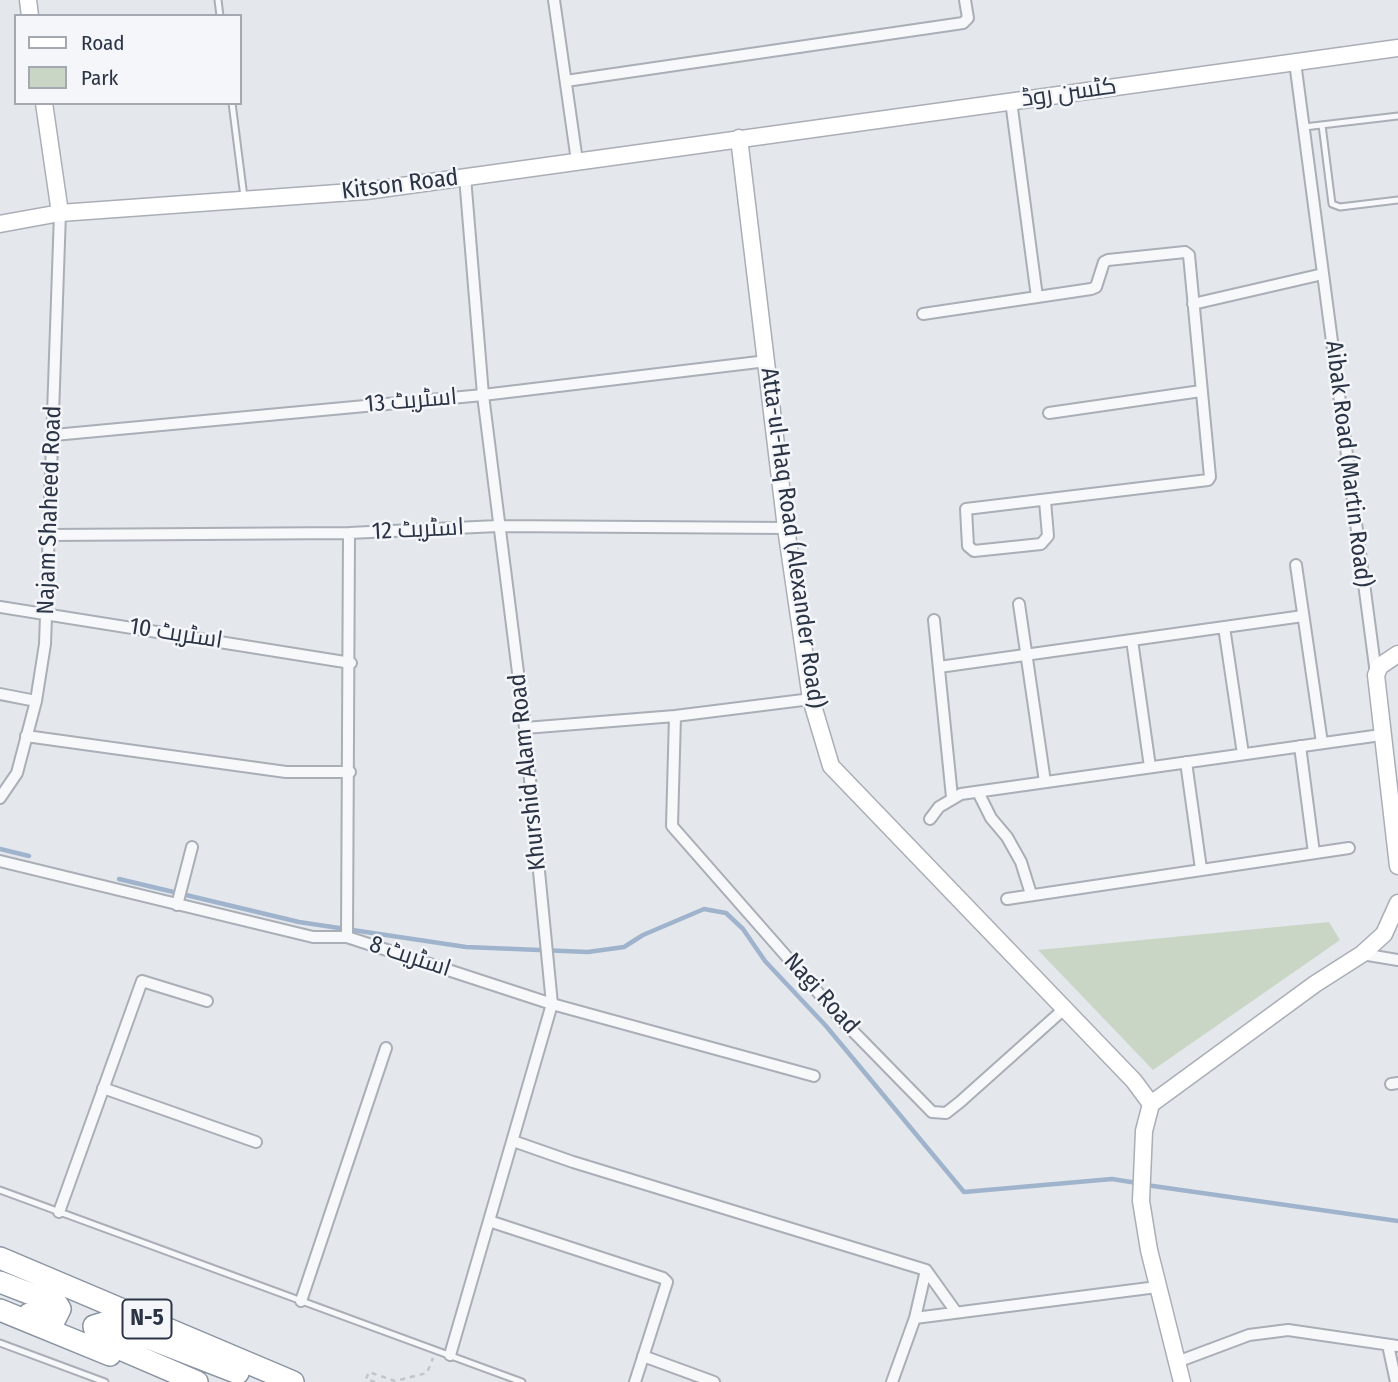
<!DOCTYPE html>
<meta charset="utf-8">
<style>
body{margin:0}
#map{position:relative;width:1398px;height:1382px;overflow:hidden;background:#e4e7ec;font-family:"Fira Sans Condensed",sans-serif}
canvas{display:block}
.legend{position:absolute;left:14px;top:14px;width:228px;height:91px;box-sizing:border-box;background:#f4f6f9;border:2px solid #a4a8b1;margin:0;padding:9px 12px;list-style:none;font-size:21px;color:#2b3445}
.legend li{display:flex;align-items:center;gap:14px;height:35px}
.legend b{width:35px;border:2px solid #a4a8b1}
</style>
<div id="map">
<canvas width="1398" height="1382"></canvas>
<ul class="legend">
<li><b style="height:9px;background:#fff"></b>Road</li>
<li><b style="height:19px;background:#c9d6c5"></b>Park</li>
</ul>
</div>
<script>
const g = document.querySelector('canvas').getContext('2d');
g.lineJoin = 'round';
function fill(path, color) { g.fillStyle = color; g.fill(path, 'evenodd'); }
const poly = rows => new Path2D(rows.map(r => 'M' + r).join(''));
function trace(path, color, width, dash) { g.strokeStyle = color; g.lineWidth = width; g.lineCap = dash ? 'butt' : 'round'; g.setLineDash(dash || []); g.stroke(path); }
function drawText(font, color, halo, rows, align = 'center') {
  g.font = font + ' "Fira Sans Condensed",Cairo,sans-serif'; g.lineWidth = 5; g.setLineDash([]); g.textBaseline = 'middle'; g.strokeStyle = halo; g.fillStyle = color; for (const [text, x, y, turn = 0] of rows) {
    g.save(); g.translate(x, y); g.rotate((+turn || 0) * Math.PI / 180); g.textAlign = isNaN(turn) ? turn : align; if (halo) g.strokeText(text, 0, 0); g.fillText(text, 0, 0); g.restore();
  }
}
fill(poly([
 [1329,922,1340,940,1153,1070,1038,950]
]), '#c9d6c5');
trace(poly([
 [0,849,29,856],
 [119,879,299,922,466,947,588,952,624,947,643,935,704,909,726,913,743,929,765,961,826,1026,964,1192,1112,1179,1137,1183],
 [1146,1185,1398,1221]
]), '#9fb4cc', 4.5);
const lane = poly([
 [218,0,220,16],
 [232,103,244,197],
 [1322,125,1332,204,1340,207,1398,200],
 [1304,127,1398,116],
 [0,1190,522,1382],
 [0,1343,105,1382]
]);
const street = poly([
 [554,0,577,161],
 [1295,62,1376,674],
 [566,81,963,23,968,18,965,0],
 [1011,101,1037,297],
 [1193,304,1323,274],
 [923,314,1091,289,1096,287,1104,262,1108,260,1185,252,1189,255,1210,477,1208,480,966,509,968,546,974,551,1041,544,1048,536,1045,501],
 [1049,413,1201,391],
 [54,435,483,395,767,361],
 [49,535,349,533,498,526,786,528],
 [1296,565,1322,743],
 [1019,604,1045,782],
 [0,607,351,663],
 [934,620,952,797],
 [1224,627,1243,754],
 [1132,640,1150,767],
 [939,667,1303,616],
 [0,694,36,701],
 [675,716,672,826,844,1022,932,1112,946,1113,960,1102,1064,1009],
 [525,728,675,716,811,699],
 [26,736,286,772,350,772],
 [1300,746,1314,853],
 [1186,762,1201,869],
 [978,792,991,818,1007,837,1021,862,1031,894],
 [0,798,17,773,36,701,45,644,60,213],
 [930,819,939,807,961,794,1381,735],
 [0,861,313,937,347,937,552,1004,814,1076],
 [1007,899,1349,848],
 [177,905,192,847],
 [347,937,349,533],
 [1362,954,1398,960],
 [1391,1084,1398,1083],
 [103,1088,256,1142],
 [513,1141,573,1162,926,1270,956,1312],
 [59,1212,142,981,207,1001],
 [489,1221,663,1278,667,1282,635,1382],
 [301,1301,386,1048],
 [915,1318,1157,1287],
 [1388,1345,1396,1382],
 [450,1355,552,1004,525,728,483,395,465,177],
 [643,1356,714,1382],
 [1177,1362,1249,1335,1288,1330,1398,1346],
 [892,1382,915,1318,926,1270]
]);
const secondary = poly([
 [28,0,30,16],
 [44,103,60,213],
 [739,138,786,528,811,699,831,766,1134,1081,1151,1104],
 [0,224,60,213,366,191,1398,48],
 [1398,654,1380,666,1376,675,1398,866],
 [1182,1382,1149,1250,1141,1201,1144,1131,1151,1104,1315,984,1362,954,1384,934,1398,903]
]);
const highway = poly([
 [0,1258,293,1382],
 [0,1282,57,1304,60,1309,55,1319,29,1314],
 [0,1310,110,1355],
 [197,1382,97,1339,94,1326,107,1322,238,1373]
]);
trace(lane, '#a9aeb7', 9);
trace(street, '#a9aeb7', 14);
trace(secondary, '#a9aeb7', 19);
trace(highway, '#8b94a3', 24);
trace(poly([
 [375,1382,366,1379,369,1372,395,1381,427,1373,433,1358]
]), '#c2c5cb', 2.5, [5, 5]);
trace(lane, '#f7f8fa', 5);
trace(street, '#f7f8fa', 10);
trace(secondary, '#fff', 16);
trace(highway, '#fff', 21);
for (const [x, y, w] of [
 [147,1319,49]
]) { const box = new Path2D(); box.roundRect(x - w / 2, y - 19.5, w, 39, 5); g.fillStyle = '#f4f6f9'; g.fill(box); trace(box, '#2b3445', 2); }
drawText('bold 23px', '#2b3445', null, [
 ["N-5",147,1319]
]);
drawText('24px', '#2b3445', '#f4f6f9', [
 ["کٹسن روڈ",1069,93,-8],
 ["Kitson Road",400,185,-7],
 ["اسٹریٹ 13",411,401,-5],
 ["Aibak Road (Martin Road)",1348,464,83],
 ["Najam Shaheed Road",50,510,-88],
 ["اسٹریٹ 12",418,530,-3],
 ["Atta-ul-Haq Road (Alexander Road)",792,538,82],
 ["اسٹریٹ 10",176,634,9],
 ["Khurshid Alam Road",528,772,-96],
 ["اسٹریٹ 8",410,957,18],
 ["Nagi Road",821,994,48]
]);
</script>
